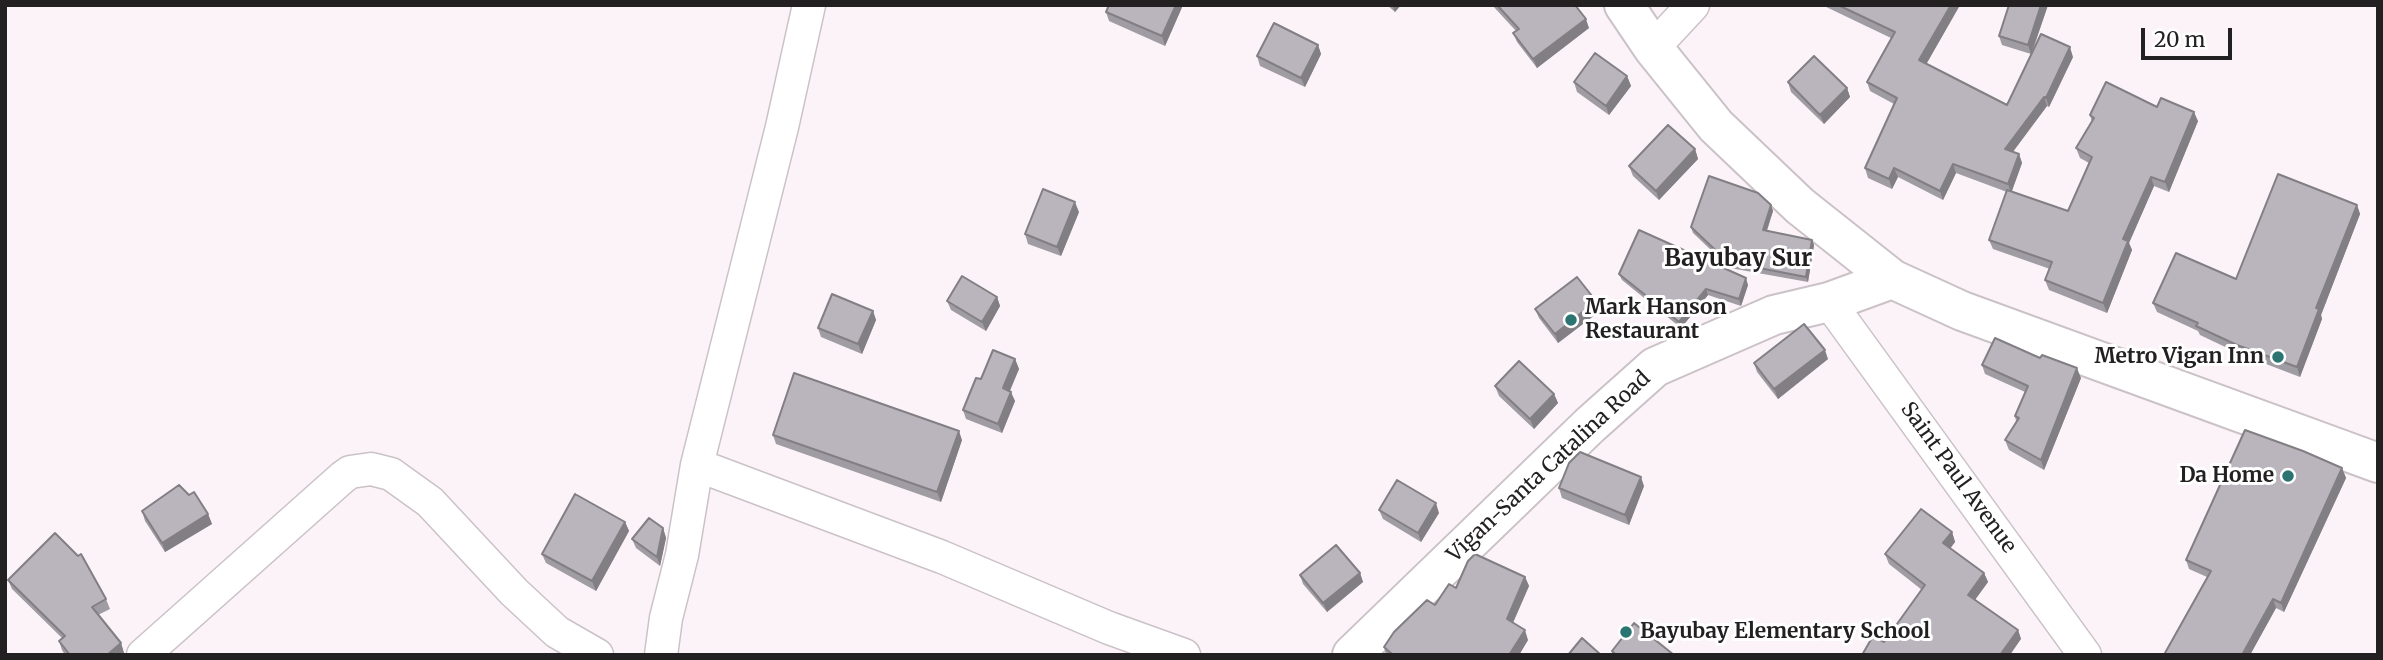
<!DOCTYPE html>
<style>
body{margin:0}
#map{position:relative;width:2383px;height:660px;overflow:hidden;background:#fcf3f8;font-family:Merriweather,serif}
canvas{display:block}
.frame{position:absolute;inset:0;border:7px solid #232022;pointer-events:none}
.scale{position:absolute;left:2141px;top:28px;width:91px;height:32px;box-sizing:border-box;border:4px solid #232022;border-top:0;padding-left:9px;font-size:21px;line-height:24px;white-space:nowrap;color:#232022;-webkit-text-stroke:5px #fff;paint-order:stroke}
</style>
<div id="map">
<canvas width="2383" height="660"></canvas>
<div class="frame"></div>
<div class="scale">20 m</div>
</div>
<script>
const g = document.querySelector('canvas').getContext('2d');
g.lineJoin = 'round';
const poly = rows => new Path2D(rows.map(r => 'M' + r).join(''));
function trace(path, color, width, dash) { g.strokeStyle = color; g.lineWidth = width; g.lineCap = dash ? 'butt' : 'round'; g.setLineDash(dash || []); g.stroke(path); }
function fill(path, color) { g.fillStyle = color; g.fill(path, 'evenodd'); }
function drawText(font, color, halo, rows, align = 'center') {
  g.font = font + ' Merriweather,serif'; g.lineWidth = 6; g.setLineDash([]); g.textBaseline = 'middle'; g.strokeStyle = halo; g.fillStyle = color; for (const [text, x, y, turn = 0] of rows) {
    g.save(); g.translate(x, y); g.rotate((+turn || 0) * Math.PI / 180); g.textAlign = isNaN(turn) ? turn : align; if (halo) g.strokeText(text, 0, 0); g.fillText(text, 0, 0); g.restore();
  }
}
const minor = poly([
 [1653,48,1693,5],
 [1829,302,2085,655],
 [697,465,942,557,1109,628,1184,655],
 [143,655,343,477,350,472,371,469,391,474,430,502,514,592,557,632,597,655],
 [661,655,666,618,682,555,697,465,782,127,809,5]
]);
const secondary = poly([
 [1624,5,1653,48,1716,126,1800,206,1892,279,1962,311,2378,463],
 [1352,655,1590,425,1655,367,1774,315,1829,302,1892,279]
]);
trace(minor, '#cbc2c8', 35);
trace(secondary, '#cbc2c8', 42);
trace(minor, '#fff', 32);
trace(secondary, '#fff', 38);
fill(poly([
 [1183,5,1165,46,1109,21,1106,12],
 [1387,5,1401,5,1395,12],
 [1492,5,1575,5,1589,28,1537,68,1517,42,1513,33,1516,31],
 [1822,5,1960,5,1926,64,2007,105,2031,54,2002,45,1999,36,2009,5,2048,5,2032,53,2073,57,2049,107,2047,106,2013,152,2019,154,2022,163,2012,191,2068,211,2089,163,2080,158,2076,148,2092,122,2090,115,2157,107,2198,121,2169,192,2154,186,2129,243,2132,250,2107,313,2049,290,2045,280,2050,269,1993,249,1989,240,2007,192,1956,173,1943,200,1898,177,1892,189,1868,178,1865,168,1894,104,1870,91,1867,82,1891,38],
 [1318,45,1321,54,1305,87,1260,66,1257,56],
 [1627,76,1631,86,1609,115,1577,92,1574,82],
 [1788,82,1847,88,1850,97,1824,124,1791,92],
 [1695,149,1698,159,1659,200,1633,176,1629,166],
 [1771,205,1773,211,1767,231,1812,240,1814,245,1808,282,1730,268,1693,233,1691,227],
 [2357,205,2360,214,2321,315,2322,319,2300,377,2240,354,2200,335,2198,331,2157,312,2153,303,2236,279],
 [1079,212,1061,256,1028,244,1025,234],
 [1619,274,1748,285,1741,306,1708,295,1681,328,1622,280],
 [997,297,1000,306,986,331,951,310,947,301],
 [1535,309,1600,311,1558,343,1539,318],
 [873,311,876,320,862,354,821,337,818,328],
 [1015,359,1019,369,1009,391,1015,401,1002,433,966,419,963,410,981,379],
 [1828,359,1778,399,1757,372,1754,363],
 [1982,365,2081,378,2044,470,2009,450,2005,440,2016,421,2015,416,2025,392,1985,374],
 [1495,386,1554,394,1558,403,1534,429,1499,396],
 [773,435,962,440,941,502,776,444],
 [2342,468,2346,478,2284,612,2276,608,2250,655,2165,655,2165,653,2207,577,2189,569,2186,560],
 [1644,486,1629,525,1562,498,1559,488],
 [1379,510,1439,513,1421,542,1383,519],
 [142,511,208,514,212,524,165,552,145,521],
 [625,522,629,531,596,591,546,563,542,554],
 [663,528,666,538,660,566,636,548,632,539],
 [1952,532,1955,542,1950,548,1984,573,1988,582,1975,600,2018,630,2021,639,1884,642,1922,590,1889,564,1885,554],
 [1360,573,1363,582,1327,612,1303,584,1300,575],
 [1525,577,1529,586,1513,623,1528,640,1519,655,1386,655,1384,647,1456,588],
 [8,580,106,599,110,609,98,615,121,643,124,653,122,655,65,655,62,650,59,641,62,638,12,589]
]), '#a09ca3');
fill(poly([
 [1176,5,1183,5,1165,46,1162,36],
 [1392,5,1401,5,1395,12],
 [1951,5,1960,5,1923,70,1919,60],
 [2041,5,2048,5,2031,54,2028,45],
 [1586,19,1589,28,1537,68,1533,59],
 [1318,45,1321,54,1305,87,1301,78],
 [2070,47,2073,57,2049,107,2046,98],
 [1627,76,1631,86,1609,115,1606,106],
 [1847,88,1850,97,1824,124,1820,115],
 [2044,97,2047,106,2008,158,2005,149],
 [2194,112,2198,121,2169,192,2165,182],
 [1695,149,1698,159,1659,200,1656,191],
 [2019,154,2022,163,2011,193,2008,184],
 [1953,164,1956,173,1943,200,1940,191],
 [1894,168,1898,177,1892,189,1889,179],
 [2151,177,2154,186,2129,243,2132,250,2107,313,2103,303,2123,239],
 [1075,202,1079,212,1061,256,1057,247],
 [1771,205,1773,211,1765,235,1763,230],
 [2357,205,2360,214,2321,315,2322,319,2300,377,2297,367,2316,308],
 [1812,240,1814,245,1808,282,1806,277],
 [1746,278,1748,285,1741,306,1739,299],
 [1706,289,1708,295,1681,328,1679,322],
 [997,297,1000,306,986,331,982,322],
 [1596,301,1600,311,1558,343,1555,334],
 [873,311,876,320,862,354,858,344],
 [1825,350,1828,359,1778,399,1774,389],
 [1015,359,1019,369,1007,398,1003,388],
 [2077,368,2081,378,2044,470,2041,460],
 [1011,392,1015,401,1002,433,998,424],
 [1554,394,1558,403,1534,429,1530,419],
 [959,431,962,440,941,502,937,492],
 [2342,468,2346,478,2284,612,2281,603],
 [1641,477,1644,486,1629,525,1625,515],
 [1436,503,1439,513,1421,542,1418,533],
 [208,514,212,524,165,552,162,543],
 [625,522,629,531,596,591,592,581],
 [663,528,666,538,660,566,657,557],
 [1952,532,1955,542,1947,553,1943,543],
 [1360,573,1363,582,1327,612,1323,603],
 [1984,573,1988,582,1971,605,1968,595],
 [1525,577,1529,586,1510,629,1507,619],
 [2273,599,2276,608,2250,655,2242,655],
 [1525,630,1528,640,1519,655,1509,655],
 [2018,630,2021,639,2010,655,2000,655],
 [121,643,124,653,122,655,107,655]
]), '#827f84');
const building = poly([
 [1109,5,1176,5,1162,36,1106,12,1109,5],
 [1497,5,1575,5,1586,19,1533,59,1513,33,1519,29,1497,5],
 [1838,5,1951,5,1919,60,2007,105,2041,34,2070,47,2046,98,2044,97,2005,149,2019,154,2008,184,1953,164,1940,191,1894,168,1889,179,1865,168,1897,98,1867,82,1895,32,1838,5],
 [2009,5,2041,5,2028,45,1999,36,2009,5],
 [1274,23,1318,45,1301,78,1257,56,1274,23],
 [1595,53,1627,76,1606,106,1574,82,1595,53],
 [1814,56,1847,88,1820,115,1788,82,1814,56],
 [2106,82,2157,107,2161,98,2194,112,2165,182,2151,177,2123,239,2128,241,2103,303,2045,280,2052,262,1989,240,2007,190,2068,211,2092,157,2076,148,2094,118,2090,115,2106,82],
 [1668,125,1695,149,1656,191,1629,166,1668,125],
 [2278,174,2357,205,2316,308,2319,309,2297,367,2237,345,2196,326,2198,323,2153,303,2176,253,2236,279,2278,174],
 [1709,176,1758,193,1771,205,1763,230,1812,240,1806,277,1728,262,1691,227,1709,176],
 [1043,189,1075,202,1057,247,1025,234,1043,189],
 [1639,230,1746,278,1739,299,1706,289,1679,322,1619,274,1639,230],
 [962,276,997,297,982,322,947,301,962,276],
 [1577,277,1596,301,1555,334,1535,309,1577,277],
 [832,294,873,311,858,344,818,328,832,294],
 [1804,324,1825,350,1774,389,1754,363,1804,324],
 [1995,338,2040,358,2042,355,2077,368,2041,460,2005,440,2019,418,2015,416,2028,386,1982,365,1995,338],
 [993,350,1015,359,1003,388,1011,392,998,424,963,410,976,378,981,379,993,350],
 [1519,361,1554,394,1530,419,1495,386,1519,361],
 [794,373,959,431,937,492,773,435,794,373],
 [2245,430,2303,451,2342,468,2281,603,2273,599,2242,655,2168,655,2165,653,2211,571,2186,560,2245,430],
 [1580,452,1641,477,1625,515,1559,488,1569,463,1580,452],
 [1397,480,1436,503,1418,533,1379,510,1397,480],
 [179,485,189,495,194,492,208,514,162,543,142,511,179,485],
 [575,494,625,522,592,581,542,554,575,494],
 [1921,509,1952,532,1943,543,1984,573,1968,595,2018,630,2000,655,1862,655,1873,636,1884,642,1925,585,1885,554,1921,509],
 [649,518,663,528,657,557,632,539,649,518],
 [55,533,78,556,81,554,106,599,92,607,121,643,107,655,70,655,59,641,65,636,8,580,55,533],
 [1336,545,1360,573,1323,603,1300,575,1336,545],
 [1475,554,1525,577,1507,619,1525,630,1509,655,1393,655,1384,647,1394,632,1427,600,1435,605,1449,584,1456,588,1468,561,1475,554],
 [1634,623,1674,655,1616,655,1612,651,1634,623],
 [1582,638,1601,655,1568,655,1582,638]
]);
fill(building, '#bab5bd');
trace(building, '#827f84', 2);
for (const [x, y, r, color] of [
 [1571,320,7,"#2b7472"],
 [2278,357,7,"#2b7472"],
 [2288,476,7,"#2b7472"],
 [1626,632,7,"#2b7472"]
]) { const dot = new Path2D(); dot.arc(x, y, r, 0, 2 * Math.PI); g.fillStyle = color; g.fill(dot); trace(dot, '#fff', 2.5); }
drawText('bold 21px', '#232022', '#fff', [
 ["Mark Hanson",1585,308],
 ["Restaurant",1585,332],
 ["Metro Vigan Inn",2264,357,"right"],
 ["Da Home",2274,476,"right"],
 ["Bayubay Elementary School",1640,632]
], 'left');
drawText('21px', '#232022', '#fff', [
 ["Vigan-Santa Catalina Road",1549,467,-43],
 ["Saint Paul Avenue",1958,478,54]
]);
drawText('bold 24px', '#232022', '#fff', [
 ["Bayubay Sur",1738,259]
]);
</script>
